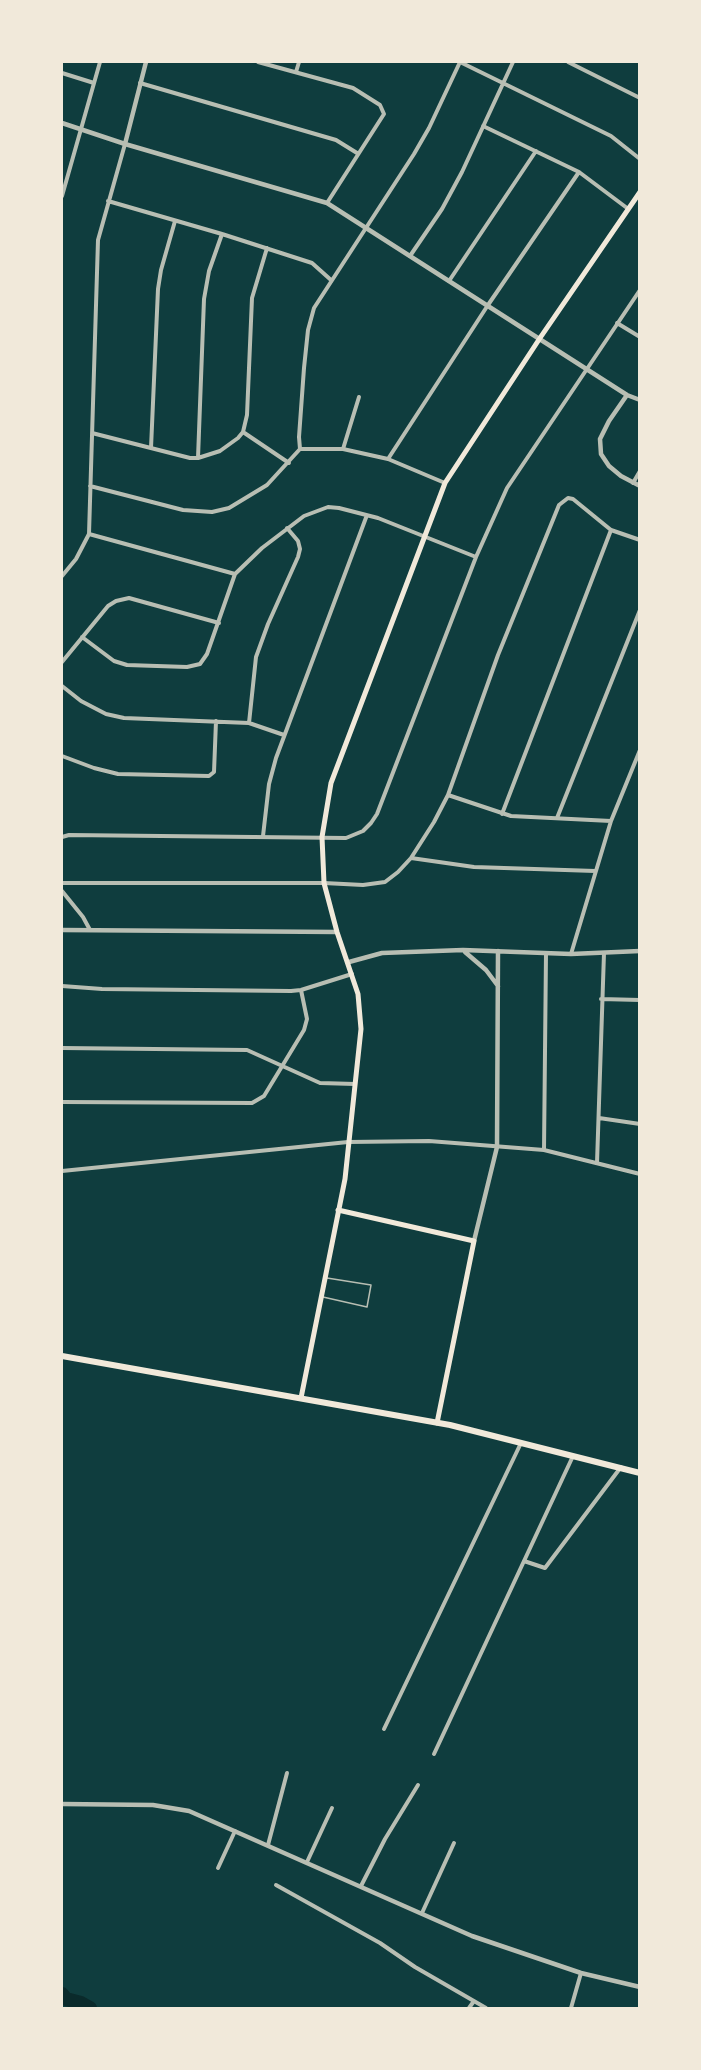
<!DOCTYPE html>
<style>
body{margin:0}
#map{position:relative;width:701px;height:2070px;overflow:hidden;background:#0f3d3e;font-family:"Exo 2",sans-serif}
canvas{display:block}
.frame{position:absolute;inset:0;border:63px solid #f1e9da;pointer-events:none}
</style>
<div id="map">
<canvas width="701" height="2070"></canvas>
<div class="frame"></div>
</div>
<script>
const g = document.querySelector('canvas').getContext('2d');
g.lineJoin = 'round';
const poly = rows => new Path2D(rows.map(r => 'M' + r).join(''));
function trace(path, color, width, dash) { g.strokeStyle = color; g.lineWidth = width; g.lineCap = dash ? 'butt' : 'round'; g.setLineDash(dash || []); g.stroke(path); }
trace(poly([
 [62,1994,66,1999,81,2003,90,2008]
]), '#0a2a2b', 14);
trace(poly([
 [323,1297,367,1307,371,1285,327,1278]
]), '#b8beb3', 1.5);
trace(poly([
 [258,62,353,88,380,105,384,114,327,203],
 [460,62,611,136,640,159],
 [568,62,640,98],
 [296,72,299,62],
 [62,73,94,83],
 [140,83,336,140,357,153],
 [483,126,579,172,627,208],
 [62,196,100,62],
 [108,201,222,234,312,263,331,280],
 [410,256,442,209,462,172,513,62],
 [449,281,536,151],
 [617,323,640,337],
 [243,432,289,463],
 [92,433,190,458,198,458,220,451,238,438,243,432,247,415,252,298,267,248],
 [151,448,158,289,161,270,175,221],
 [300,449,299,437,304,368,308,330,314,308,414,154,429,128,460,62],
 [300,449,343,449,388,459,445,483],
 [343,449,359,397],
 [198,458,204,299,209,271,222,234],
 [388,459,488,305,579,172],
 [633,483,640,471],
 [90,486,183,510,212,512,229,508,267,485,300,449],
 [89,534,235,574],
 [62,576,76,559,89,534,98,240,125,144],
 [82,637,114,661,127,665,187,667,200,664,207,654,235,574,262,548,304,516,328,507,339,508,378,518,476,557],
 [62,662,108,606,116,601,129,598,219,623],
 [62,686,81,701,106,714,124,718,249,723,284,735],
 [249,723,256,657,268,624,298,557,300,549,298,541,287,528],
 [62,756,94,768,118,774,209,776,214,772,216,721],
 [448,795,511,816,611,821],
 [502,814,611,530],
 [557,818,640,610],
 [263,836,269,784,276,758,367,515],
 [62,837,69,835,346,838,363,831,371,823,377,814,476,557,507,488,640,290],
 [411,858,474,867,595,871],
 [62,883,324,883,363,885,385,882,398,872,411,858,434,822,448,795,498,655,559,505,568,498,573,499,611,530,640,540],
 [62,891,83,917,90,930],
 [571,954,611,821,640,750],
 [62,986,102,989,291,991,301,990,352,974],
 [601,999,640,1000],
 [62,1048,247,1050,320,1083,355,1084],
 [62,1102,252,1103,264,1096,304,1030,307,1019,301,990],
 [599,1118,640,1124],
 [544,1150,546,953],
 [597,1163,604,953],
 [62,1171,348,1142,429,1141,544,1150,640,1174],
 [524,1561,545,1568,621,1467],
 [384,1729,521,1443],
 [434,1754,573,1456],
 [268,1845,287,1773],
 [307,1862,332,1808],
 [218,1868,235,1831],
 [276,1885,380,1943,415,1967,486,2008],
 [361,1886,385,1839,418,1785],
 [422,1913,454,1843],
 [469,2008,474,2001],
 [571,2008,581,1973]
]), '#b8beb3', 4);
trace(poly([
 [62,123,125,144,327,203,627,395,640,400],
 [125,144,146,62],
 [627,395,609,421,600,439,601,454,609,466,621,476,640,486],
 [62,930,337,932],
 [465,952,486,970,498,986],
 [349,962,382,953,463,950,571,954,640,951],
 [474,1241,497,1147,498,951],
 [62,1804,153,1805,189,1811,472,1936,581,1973,640,1987]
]), '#b8beb3', 4.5);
trace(poly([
 [338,1210,474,1241,437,1423],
 [301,1398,345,1179,361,1029,358,994,337,932,324,883,322,837,331,783,445,483,540,338,640,192]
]), '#f1e9da', 5);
trace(poly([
 [62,1356,450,1425,640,1473]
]), '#f1e9da', 6);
</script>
